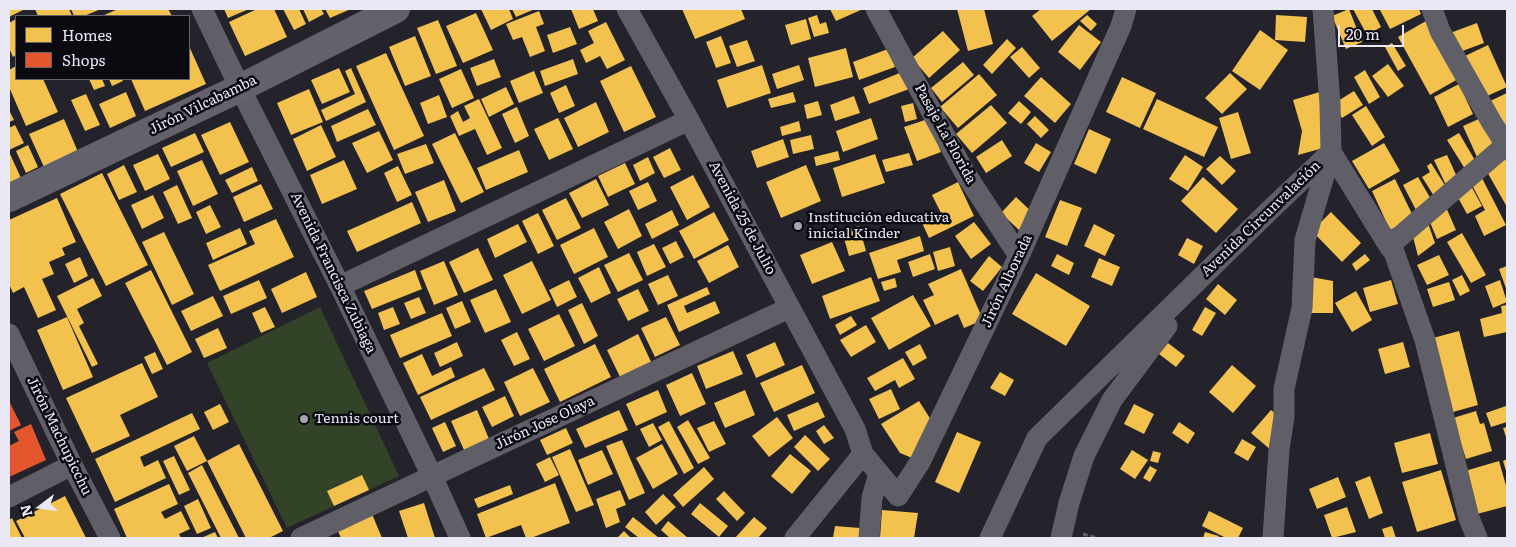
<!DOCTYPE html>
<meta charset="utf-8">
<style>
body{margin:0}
#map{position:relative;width:1516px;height:547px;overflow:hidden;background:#24232c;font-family:Literata,serif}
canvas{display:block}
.frame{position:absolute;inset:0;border:10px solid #e9e8f4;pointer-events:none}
.legend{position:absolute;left:15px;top:15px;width:175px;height:65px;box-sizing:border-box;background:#0b0a11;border:1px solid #64636c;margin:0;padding:6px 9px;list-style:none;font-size:15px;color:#e9e8f4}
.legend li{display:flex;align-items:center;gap:10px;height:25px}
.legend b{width:25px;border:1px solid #64636c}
.north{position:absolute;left:15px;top:482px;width:50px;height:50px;-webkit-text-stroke:4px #0b0a11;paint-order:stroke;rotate:255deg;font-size:14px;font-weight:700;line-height:20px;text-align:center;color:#e9e8f4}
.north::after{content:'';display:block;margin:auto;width:18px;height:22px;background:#e9e8f4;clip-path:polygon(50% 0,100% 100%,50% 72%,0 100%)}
.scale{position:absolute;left:1338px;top:25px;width:66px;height:22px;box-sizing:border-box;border:2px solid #e9e8f4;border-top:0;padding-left:6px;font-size:15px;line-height:18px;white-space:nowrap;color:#e9e8f4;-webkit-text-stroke:4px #0b0a11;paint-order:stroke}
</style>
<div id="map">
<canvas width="1516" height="547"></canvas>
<div class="frame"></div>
<ul class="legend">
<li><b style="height:14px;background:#f2c14e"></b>Homes</li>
<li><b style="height:14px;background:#e4572e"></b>Shops</li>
</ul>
<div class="north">N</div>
<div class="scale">20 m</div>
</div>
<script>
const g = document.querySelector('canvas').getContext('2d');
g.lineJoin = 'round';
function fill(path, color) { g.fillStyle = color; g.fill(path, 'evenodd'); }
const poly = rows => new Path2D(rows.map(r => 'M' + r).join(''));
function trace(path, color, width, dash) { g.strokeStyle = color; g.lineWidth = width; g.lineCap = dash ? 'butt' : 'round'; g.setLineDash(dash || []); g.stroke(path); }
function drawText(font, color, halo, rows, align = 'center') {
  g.font = font + ' Literata,serif'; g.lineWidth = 5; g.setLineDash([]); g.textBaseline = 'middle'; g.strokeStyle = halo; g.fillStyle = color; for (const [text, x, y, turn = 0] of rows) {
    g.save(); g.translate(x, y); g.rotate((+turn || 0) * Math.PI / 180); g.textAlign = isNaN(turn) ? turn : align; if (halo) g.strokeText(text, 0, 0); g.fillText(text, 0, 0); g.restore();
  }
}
fill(poly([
 [320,307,399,476,287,528,207,363]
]), '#334328');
fill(poly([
 [9,9,22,9,23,10,9,17],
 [35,9,69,9,72,16,38,16],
 [71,9,101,9,84,16,74,16],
 [118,9,168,9,172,16,102,16],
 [224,9,249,9,228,18],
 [257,9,274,9,287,37,245,56,229,22],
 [283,9,299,9,306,24,294,30],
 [303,9,321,9,324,14,309,22],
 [325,9,351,9,330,18],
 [481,9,509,9,513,19,491,30],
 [512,9,535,9,516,17],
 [571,9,593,9,598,21,579,29],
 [682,9,741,9,745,19,695,39],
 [830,9,863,9,836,21],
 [957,9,984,9,993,44,968,51],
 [1041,9,1091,9,1052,41,1032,16],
 [1349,9,1362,42,1346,49,1332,16],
 [1353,9,1372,9,1381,27,1367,35],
 [1383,9,1419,9,1421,14,1390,29,1380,10],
 [539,11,544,24,536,27,545,51,530,57,522,37,513,40,506,24],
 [476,13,493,50,463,63,446,26],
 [817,15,820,24,826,22,829,33,814,37,808,18],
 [1087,15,1097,24,1091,31,1080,21],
 [1276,15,1307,17,1305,42,1275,40],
 [16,19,16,55,13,57,9,48,9,23],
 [806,19,811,39,791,45,785,25],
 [438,20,457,66,436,74,417,28],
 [1426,21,1458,79,1430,95,1398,37],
 [606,22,625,60,607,69,600,56,586,63,580,50,594,43,588,31],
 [1477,23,1484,43,1457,53,1450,33],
 [1079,25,1101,42,1080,70,1058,52],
 [570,27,577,44,553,53,547,35],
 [1260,30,1288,50,1260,90,1232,71],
 [943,31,960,50,929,78,912,58],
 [415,36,431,76,405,86,389,47],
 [721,36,731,63,716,68,706,42],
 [1007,39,1016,48,992,74,983,65],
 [747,40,755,61,737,67,729,46],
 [1392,43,1406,66,1398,71,1385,47],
 [1488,45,1507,87,1485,97,1465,56],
 [189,46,206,84,145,111,131,79,189,79],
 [1022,47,1040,68,1029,78,1010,57],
 [846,48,853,77,815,87,808,58],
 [888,49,895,67,859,80,853,62],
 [386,53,424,136,394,150,356,66],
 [494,59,501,77,477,86,470,68],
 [573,59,578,74,545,86,540,71],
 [963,62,974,75,942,102,931,88],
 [1388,64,1404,86,1388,97,1372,76],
 [762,65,771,93,727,108,717,80],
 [799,65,804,80,777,89,772,74],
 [16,66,16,79,43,79,58,112,26,126,9,87,9,70],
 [631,66,656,117,624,132,600,81],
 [339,68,350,92,322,104,311,80],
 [351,68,366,102,326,121,321,110,355,94,345,71],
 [461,69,474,98,452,108,439,79],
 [1365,70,1380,97,1369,104,1354,77],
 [534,71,543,93,519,103,510,81],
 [902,72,909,89,869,104,863,88],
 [1230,73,1247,89,1222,114,1205,98],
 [979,74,997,95,958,128,940,107],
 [1041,77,1071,104,1055,123,1024,96],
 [1122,77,1156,93,1140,128,1106,112],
 [89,79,102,79,105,86,94,90],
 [109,79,122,79,123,81,112,86],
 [1459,84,1473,114,1448,127,1434,97],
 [566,85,575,106,559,113,550,93],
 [506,87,514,104,489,117,481,99],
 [309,89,323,122,291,135,277,103],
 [1323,91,1327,147,1298,155,1302,131,1293,100],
 [1354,91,1363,105,1342,118,1333,104],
 [126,92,136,116,110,128,99,104],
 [793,92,796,102,771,108,768,99],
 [1507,93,1507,132,1488,102],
 [86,94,100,125,85,131,71,100],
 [439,95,447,117,428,124,420,103],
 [854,96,860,113,835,121,830,105],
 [479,99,502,148,487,155,475,129,459,136,450,116,458,111,463,122,470,118,464,106],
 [1157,99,1218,127,1204,157,1143,129],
 [818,101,822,115,807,119,804,105],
 [1019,101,1031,112,1021,124,1008,113],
 [596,102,609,132,578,147,564,118],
 [913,103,917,119,905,122,901,106],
 [991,105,1007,123,972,153,956,134],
 [1366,106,1385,137,1372,146,1352,115],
 [517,107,529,136,515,143,502,114],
 [368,109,376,125,337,142,331,126],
 [9,110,14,120,9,122],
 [1238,112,1251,153,1231,159,1219,118],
 [1035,116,1049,130,1041,138,1027,124],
 [558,118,573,149,549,160,534,129],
 [871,118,878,139,843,152,836,131],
 [1481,118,1495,149,1477,157,1463,126],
 [64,119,78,152,44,167,29,134],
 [928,119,941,152,917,161,904,127],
 [799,121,801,131,782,136,780,127],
 [230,122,249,162,220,175,201,135],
 [15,125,24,143,9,150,9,128],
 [321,125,336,157,307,171,293,139],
 [1089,129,1111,139,1096,174,1074,164],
 [379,131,393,160,367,173,352,143],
 [195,133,204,152,171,167,162,148],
 [455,133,484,192,461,203,432,144],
 [1459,133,1476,162,1465,169,1447,140],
 [811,135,814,149,793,154,790,140],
 [783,139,789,157,757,168,751,151],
 [1002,140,1012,156,986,173,976,157],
 [1036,143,1051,152,1039,172,1024,163],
 [1384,143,1400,171,1369,189,1352,161],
 [426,144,434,163,405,174,397,154],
 [28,145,38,167,26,173,16,151],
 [670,148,681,170,664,178,653,157],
 [519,150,528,172,486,190,477,168],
 [838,151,840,160,816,166,814,157],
 [909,153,913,165,886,172,882,160],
 [10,154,21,178,9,184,9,155],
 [158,154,170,179,145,191,133,165],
 [875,154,885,183,842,197,833,168],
 [1185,155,1203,167,1188,191,1169,179],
 [1447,155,1458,179,1446,185,1434,160],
 [1220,156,1236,171,1222,185,1206,169],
 [648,157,655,173,640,181,633,165],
 [1505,159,1507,163,1507,207,1486,170],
 [202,160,218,194,193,206,177,171],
 [344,160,357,189,322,204,310,175],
 [625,163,635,184,608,197,598,176],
 [1431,163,1446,187,1434,196,1422,177,1430,172,1427,166],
 [124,165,137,192,119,200,107,174],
 [806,165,821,201,781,218,766,182],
 [398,166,412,195,397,202,384,173],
 [252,167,258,181,232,193,225,180],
 [102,173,148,265,106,286,60,194],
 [693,175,710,207,687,220,670,187],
 [1203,177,1238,209,1216,233,1181,201],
 [1418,177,1432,201,1416,210,1403,185],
 [1482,178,1506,225,1484,236,1475,216,1485,210,1471,183],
 [596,179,609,205,582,218,569,193],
 [1395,179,1414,218,1390,230,1372,191],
 [444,180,456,211,428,222,415,192],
 [648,182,657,201,638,210,629,191],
 [958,182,974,216,929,238,922,223,941,213,932,195],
 [261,184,273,209,244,222,233,197],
 [1470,184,1482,206,1467,214,1455,192],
 [177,185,192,218,178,224,163,192],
 [153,195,164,218,142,229,131,205],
 [1016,197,1034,214,1019,230,1001,213],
 [57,198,76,242,62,248,65,255,49,262,54,274,42,279,56,310,38,318,24,287,13,293,9,284,9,220],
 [566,198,581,228,557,240,542,210],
 [1060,200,1082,208,1067,246,1045,237],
 [412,202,421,223,357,252,347,231],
 [210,205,221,227,206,234,196,212],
 [1445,205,1456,230,1437,239,1429,220],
 [629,209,642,236,618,249,604,222],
 [672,210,679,225,652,239,645,224],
 [714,212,729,240,694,259,679,231],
 [1331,212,1361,243,1342,262,1312,231],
 [538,213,554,246,538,254,522,221],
 [276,219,294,257,220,291,208,265,255,244,249,231],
 [974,222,991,244,971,259,955,236],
 [1428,223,1435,243,1418,256,1413,237],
 [518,224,527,242,495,258,487,239],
 [1094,224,1115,235,1105,256,1084,246],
 [859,226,866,251,849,256,842,231],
 [240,228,247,244,213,260,206,243],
 [594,228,608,257,574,274,560,245],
 [164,232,194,294,172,305,142,242],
 [1462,233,1486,275,1471,283,1447,242],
 [920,236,924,251,897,260,901,272,878,279,869,253],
 [1187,238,1203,246,1194,264,1178,255],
 [676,241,684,257,670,264,662,248],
 [832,242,845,271,812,284,800,255],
 [654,244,666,267,647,276,637,252],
 [728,245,739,267,709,283,697,261],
 [950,247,955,266,938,271,933,252],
 [478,248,493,280,464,293,449,262],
 [629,253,643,280,618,292,604,265],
 [930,254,935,269,913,277,908,262],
 [1057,254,1074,263,1069,275,1051,266],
 [1365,254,1370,260,1356,271,1352,264],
 [1439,255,1449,275,1427,285,1417,265],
 [989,256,1002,267,983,291,970,281],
 [80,257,88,276,74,283,65,264],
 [1099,258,1120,267,1112,286,1091,277],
 [444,261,458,295,434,305,420,271],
 [532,261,551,300,522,314,503,275],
 [1507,266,1507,291,1499,269],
 [599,267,611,293,591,303,578,278],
 [961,269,983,320,964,328,958,314,935,325,923,300,934,295,928,284],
 [151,270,192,352,167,365,125,283],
 [415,270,422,289,372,309,364,291],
 [306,272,317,297,282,313,271,289],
 [1036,273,1090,306,1066,346,1012,314],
 [668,275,678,296,658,305,648,284],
 [1462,275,1470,291,1460,296,1452,280],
 [871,277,880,301,830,319,822,296],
 [1311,277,1333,281,1333,313,1306,313],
 [93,278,102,296,77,309,84,323,79,326,98,364,92,367,57,296],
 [895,278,897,287,884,291,881,282],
 [259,280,267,298,231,314,223,296],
 [569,280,577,297,557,307,549,290],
 [1391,280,1398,304,1370,312,1363,288],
 [1500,280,1507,302,1493,308,1485,286],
 [1449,282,1455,300,1433,307,1427,289],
 [1218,284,1237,300,1225,315,1206,299],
 [707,287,710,294,684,306,687,313,715,301,720,313,679,332,667,305],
 [496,289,511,322,485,333,470,300],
 [638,289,649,311,628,321,617,299],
 [1356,291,1372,320,1352,332,1335,303],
 [913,295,931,326,889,350,871,318],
 [213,296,223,316,191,331,181,311],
 [419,297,426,313,411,319,404,303],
 [462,301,471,322,455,329,446,308],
 [582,303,598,336,584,344,568,310],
 [1507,305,1507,332,1484,337,1480,319,1502,313,1501,306],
 [265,307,275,327,261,333,252,313],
 [393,307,400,324,384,330,378,313],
 [1205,307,1216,313,1202,336,1192,330],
 [442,313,452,336,400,358,390,335],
 [559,314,575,346,544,361,528,329],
 [851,316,857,325,840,335,835,325],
 [67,317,93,377,63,390,37,330],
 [666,317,680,345,655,357,641,328],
 [866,325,876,342,851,357,840,340],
 [218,328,227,348,204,358,195,339],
 [1459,331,1478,405,1453,412,1433,338],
 [517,332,530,359,514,366,501,340],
 [638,334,653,366,622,381,607,350],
 [457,342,463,356,440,367,434,353],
 [775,342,785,365,756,378,746,355],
 [1403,342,1410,367,1385,374,1378,349],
 [1168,343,1185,356,1176,367,1159,354],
 [595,344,611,377,560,402,544,369],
 [920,344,927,358,913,366,905,352],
 [733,351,743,374,706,389,697,366],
 [155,352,163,369,152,374,144,357],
 [422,354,432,376,451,367,455,377,418,395,403,363],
 [903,358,915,379,899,388,895,380,875,391,867,378],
 [142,363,158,397,120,415,130,436,92,453,66,398],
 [802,365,815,393,774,412,760,383],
 [1232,365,1256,386,1233,413,1209,392],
 [484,368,495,390,431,420,420,397],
 [533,368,550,402,520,416,504,382],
 [1000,372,1014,380,1005,396,990,388],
 [692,373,706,404,680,416,666,385],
 [891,389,900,409,879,419,869,399],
 [658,390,667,412,636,426,626,404],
 [745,390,755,415,725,428,714,403],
 [505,396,514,416,492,427,482,407],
 [919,401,931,420,912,458,900,453,881,424],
 [818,402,825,417,794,431,787,415],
 [220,404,229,422,213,430,204,412],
 [1134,404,1154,414,1144,434,1124,424],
 [1506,406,1507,410,1507,422,1491,427,1486,413],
 [477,410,489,439,464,450,451,421],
 [619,410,628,430,585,448,576,429],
 [1271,410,1283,419,1272,451,1251,433],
 [1476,411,1480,424,1484,423,1492,451,1466,459,1453,418],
 [192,413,200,429,140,457,144,467,158,460,166,478,115,502,95,459],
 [777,417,793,438,769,457,752,436],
 [688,420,710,458,698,464,677,427],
 [669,421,694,468,684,474,658,427],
 [714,421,726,444,709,452,697,428],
 [445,422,456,446,443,452,432,428],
 [1179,422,1195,433,1188,444,1172,433],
 [653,423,662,440,649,447,640,429],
 [824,425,834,438,824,444,816,431],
 [1507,427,1507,440,1503,428],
 [566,428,573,443,547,455,540,440],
 [957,432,981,442,959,493,935,482],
 [1430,433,1438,464,1402,473,1394,443],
 [805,435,830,459,818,471,794,447],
 [194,436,207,461,187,471,174,446],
 [1242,439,1256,447,1248,461,1234,453],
 [622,440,645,493,629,500,606,446],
 [239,444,283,531,269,538,246,538,207,461],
 [662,444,678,474,653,489,636,458],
 [570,449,594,505,576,512,552,457],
 [602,450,613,474,588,485,578,460],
 [1132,450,1148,460,1135,479,1120,469],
 [1153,451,1161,453,1158,463,1150,461],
 [790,454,811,471,792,494,771,476],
 [174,456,190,490,179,495,163,461],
 [550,457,559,475,545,482,536,464],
 [1507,459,1507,474,1503,461],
 [1499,461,1507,489,1507,506,1477,514,1465,471],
 [202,465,239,538,221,538,188,473],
 [1150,466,1157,470,1150,482,1143,478],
 [704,467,714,479,683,507,673,495],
 [1441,470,1456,520,1417,532,1402,482],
 [362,475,369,490,334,506,327,491],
 [1370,476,1383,513,1369,519,1355,482],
 [1338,477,1346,497,1317,509,1309,489],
 [555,483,570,523,531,538,526,538,521,525,486,538,477,514],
 [169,484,178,504,161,512,165,519,181,511,190,529,179,534,181,538,127,538,114,509],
 [510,485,513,494,478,508,474,499],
 [620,490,626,505,616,509,620,522,606,528,596,499],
 [724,491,745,513,737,521,716,499],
 [663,494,676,507,656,525,645,512],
 [65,496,86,538,25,538,16,521],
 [198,499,211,528,197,534,184,506],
 [424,503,435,538,408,538,399,511],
 [700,503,728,526,719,537,691,514],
 [1347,507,1356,532,1332,538,1324,515],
 [882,510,918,513,914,538,880,538],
 [1209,511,1243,528,1238,538,1226,538,1202,526],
 [372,514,382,538,341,538,337,529],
 [633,517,659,538,639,538,625,527],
 [754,517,767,528,758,538,735,538],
 [12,518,22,538,9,538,9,520],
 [668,521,688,538,670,538,661,530],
 [835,526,860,528,859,538,833,538],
 [1392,526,1396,538,1385,538,1382,529],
 [624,531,631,538,617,538],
 [215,532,218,538,201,538],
 [1205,532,1219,536,1218,538,1203,538]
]), '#f2c14e');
fill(poly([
 [9,401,21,425,9,431],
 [31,424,46,460,9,477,9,446,19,441,14,432]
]), '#e4572e');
trace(poly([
 [1083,534,1097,538]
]), '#605f68', 3, [5, 2.5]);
trace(poly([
 [202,9,240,88,340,286,432,476,460,538],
 [627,9,689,120,855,429,863,454,795,538],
 [876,9,965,173,1019,256],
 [1432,9,1440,31,1492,123,1507,146],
 [1389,246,1507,144],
 [340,286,689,120],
 [9,334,72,465,110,538],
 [863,454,898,496,920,462,1019,256,1121,26,1126,9],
 [9,497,72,465],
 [301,538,789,308],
 [869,538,872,498,879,474],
 [990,538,1037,438,1269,211,1331,152,1389,246,1394,252,1425,340,1469,518,1477,538],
 [1061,538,1069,503,1084,456,1112,400,1167,326],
 [1273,538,1279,450,1284,417,1284,389,1302,308,1305,240,1331,152,1330,104,1323,9]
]), '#605f68', 21);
trace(poly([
 [9,198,240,88,396,9]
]), '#62616c', 28);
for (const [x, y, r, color] of [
 [798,226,5,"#a4a3ae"],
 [304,419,5,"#a4a3ae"]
]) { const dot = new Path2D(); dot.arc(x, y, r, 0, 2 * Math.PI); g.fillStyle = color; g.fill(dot); trace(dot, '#0b0a11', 2); }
drawText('14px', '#e9e8f4', '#0b0a11', [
 ["Jirón Vilcabamba",203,105,-26],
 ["Pasaje La Florida",945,134,61],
 ["Avenida 25 de Julio",742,218,62],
 ["Avenida Circunvalación",1261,219,-44],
 ["Avenida Francisca Zubiaga",333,273,64],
 ["Jirón Alborada",1007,281,-65],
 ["Jirón Jose Olaya",545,423,-25],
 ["Jirón Machupicchu",59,436,64]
]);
drawText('14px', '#e9e8f4', '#0b0a11', [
 ["Institución educativa",808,218],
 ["inicial Kinder",808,234],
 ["Tennis court",314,419]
], 'left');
</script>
